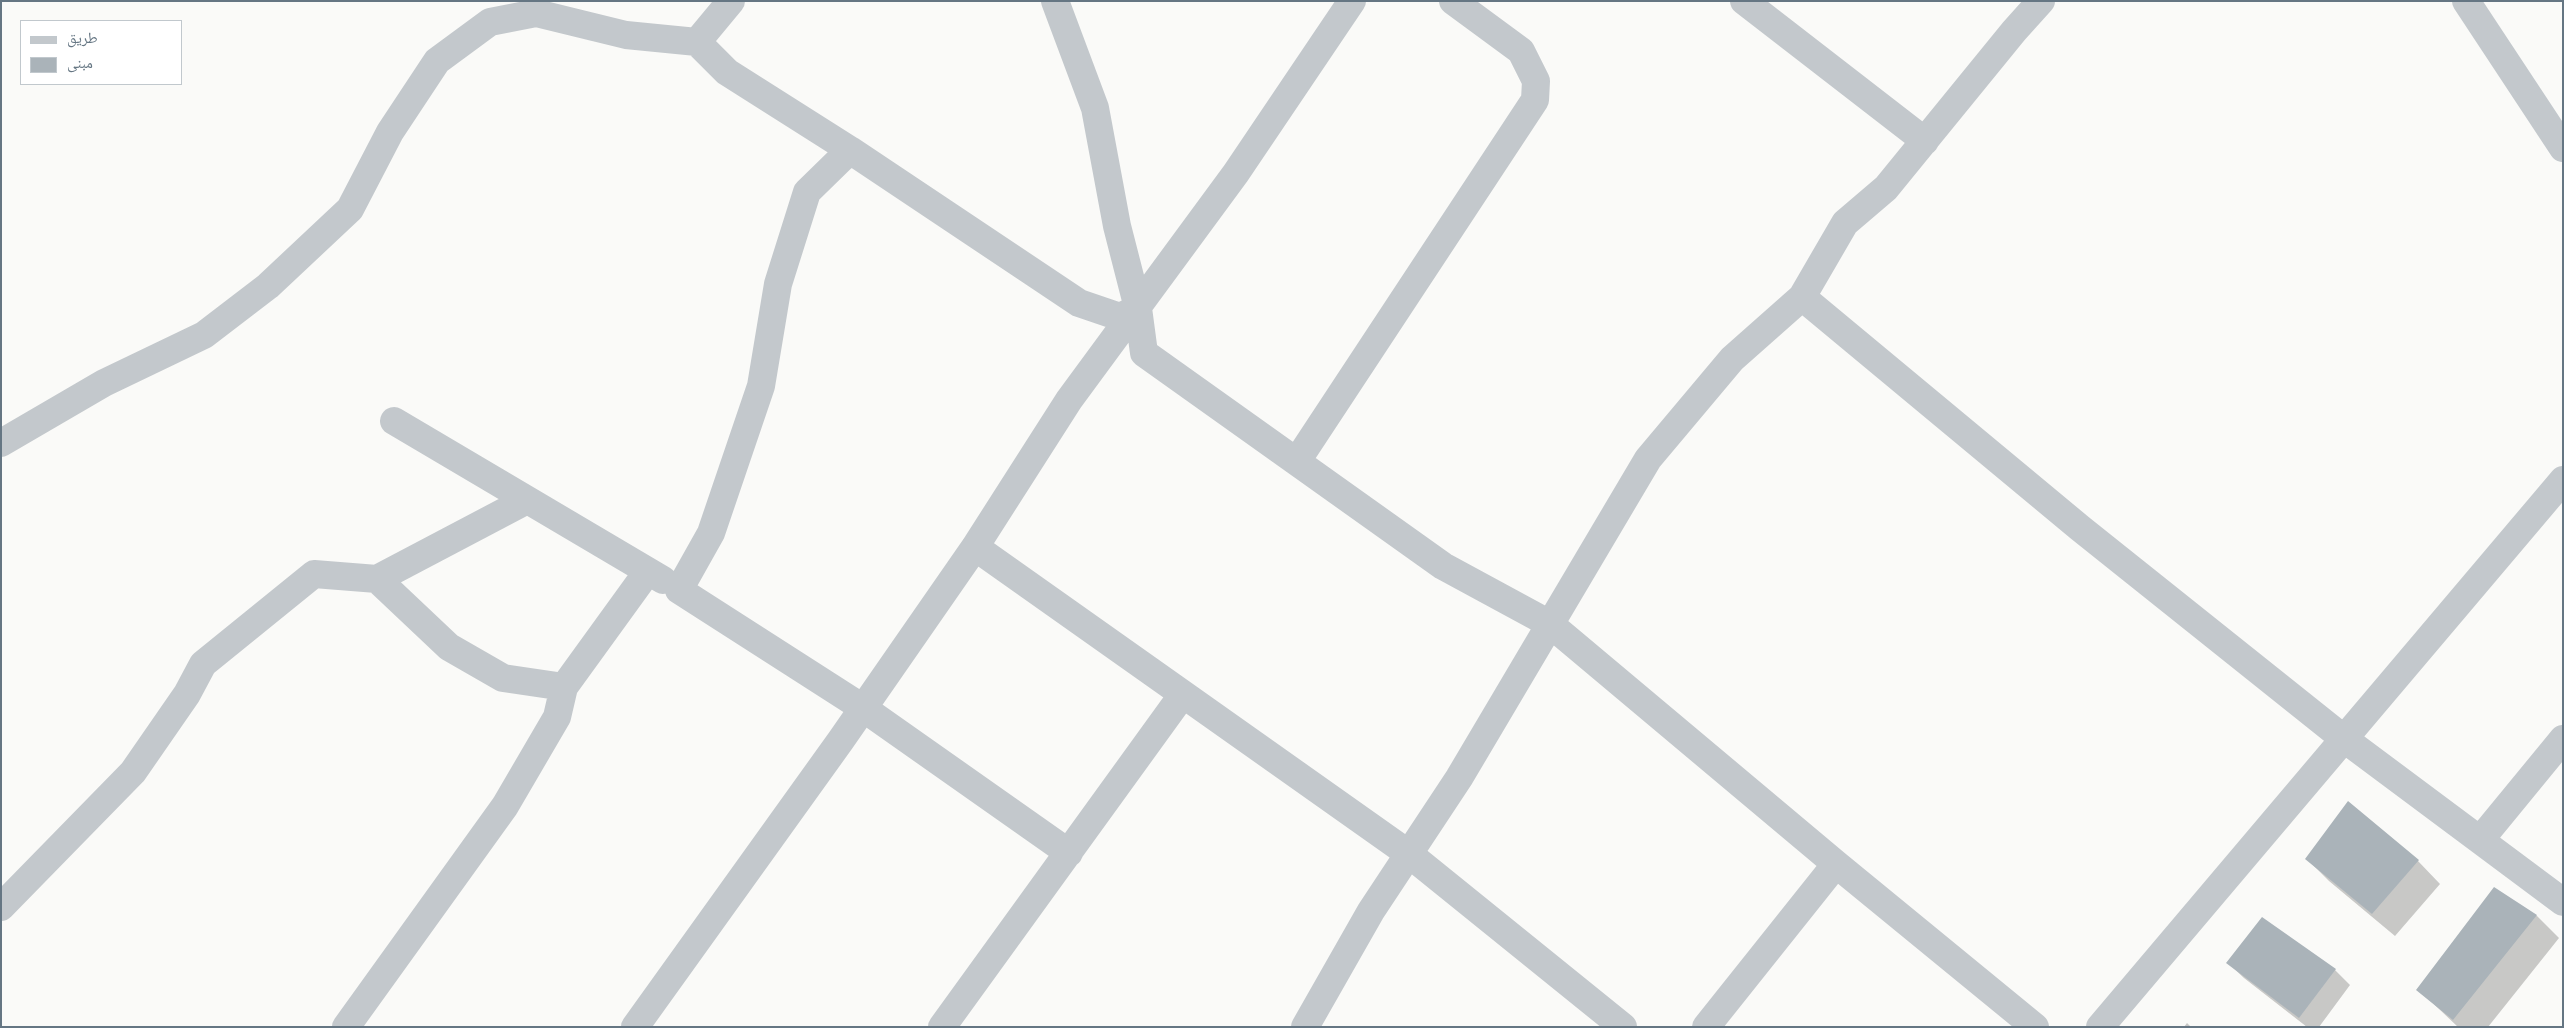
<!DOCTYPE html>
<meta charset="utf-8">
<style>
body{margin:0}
#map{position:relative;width:2564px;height:1028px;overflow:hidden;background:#fafaf8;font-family:Overpass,"Noto Naskh Arabic",sans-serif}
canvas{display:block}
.frame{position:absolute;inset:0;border:2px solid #657683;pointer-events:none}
.legend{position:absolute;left:20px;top:20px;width:162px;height:65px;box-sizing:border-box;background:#fff;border:1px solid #c1c8cd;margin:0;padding:6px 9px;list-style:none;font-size:15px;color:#657683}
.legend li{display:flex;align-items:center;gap:10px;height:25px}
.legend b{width:25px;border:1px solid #c1c8cd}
</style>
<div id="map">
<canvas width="2564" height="1028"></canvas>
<div class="frame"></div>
<ul class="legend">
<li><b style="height:6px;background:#c3c8cc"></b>طريق</li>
<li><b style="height:14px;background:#aab3b9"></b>مبنى</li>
</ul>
</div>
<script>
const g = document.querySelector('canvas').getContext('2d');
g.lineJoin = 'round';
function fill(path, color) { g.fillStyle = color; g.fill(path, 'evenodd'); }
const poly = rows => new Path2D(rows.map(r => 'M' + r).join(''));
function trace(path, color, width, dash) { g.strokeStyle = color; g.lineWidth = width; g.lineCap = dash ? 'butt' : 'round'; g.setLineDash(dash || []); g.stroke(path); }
fill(poly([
 [2307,859,2418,861,2440,884,2395,936,2329,881],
 [2494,889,2537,916,2559,938,2488,1027,2458,1027,2418,989],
 [2228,963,2335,970,2350,985,2319,1027,2307,1027,2244,978],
 [2187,1023,2191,1027,2184,1027]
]), '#0003');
fill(poly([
 [2348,801,2419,860,2372,914,2305,859],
 [2494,887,2537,915,2453,1020,2416,990],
 [2262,917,2336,969,2299,1018,2226,963]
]), '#aab3b9');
trace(poly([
 [731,1,697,42,727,72,850,150,1079,303,1120,317,1138,308],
 [1055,1,1095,108,1117,226,1138,308,1144,353,1443,566,1550,624,1836,864,2035,1027],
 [1744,1,1925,141],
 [2466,1,2563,148],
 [850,150,807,192,778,284,761,386,711,533,679,590,863,708,1069,853],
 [1802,297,2080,528,2343,738,2563,902],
 [394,421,663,580],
 [1,443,104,383,204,335,268,286,350,209,390,132,437,61,490,22,536,13,626,35,697,42],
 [1297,461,1535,100,1536,81,1521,51,1453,1],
 [975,547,1409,854,1623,1027],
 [377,579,527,500],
 [2480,840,2563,739],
 [1,907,133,772,187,694,203,664,314,574,377,579,449,647,503,678,564,687,648,571],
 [346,1027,505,806,557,717,564,687],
 [635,1027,841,740,975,547,1069,400,1236,173,1352,1],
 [942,1027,1183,694],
 [1305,1027,1371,911,1459,778,1648,459,1732,359,1802,297,1845,223,1886,188,2014,31,2041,1],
 [1706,1027,1836,864],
 [2100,1027,2563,480]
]), '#c3c8cc', 28);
</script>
